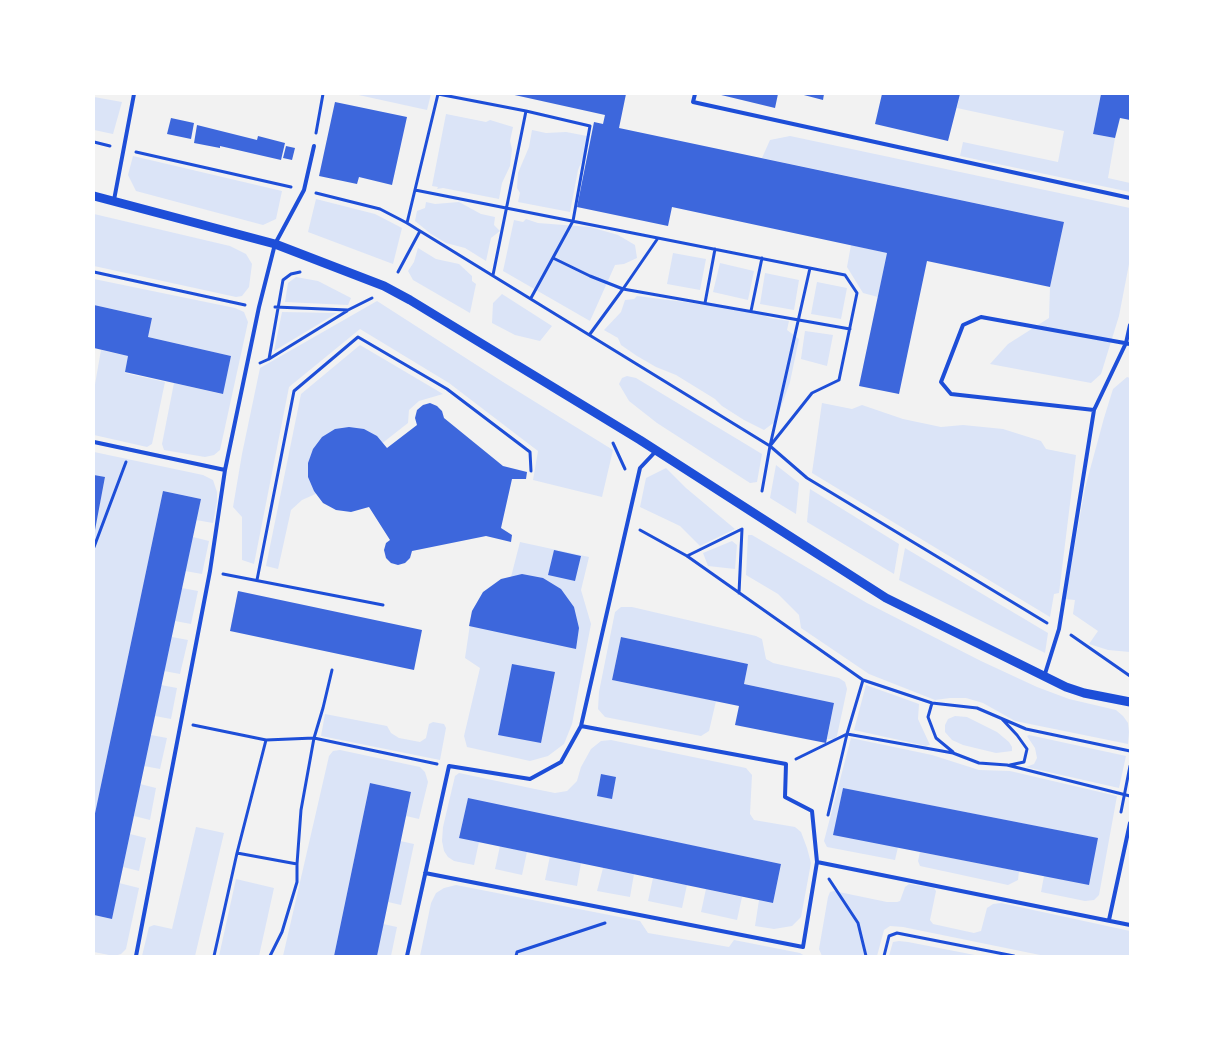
<!DOCTYPE html>
<style>
body{margin:0}
#map{position:relative;width:1224px;height:1050px;overflow:hidden;background:#f2f2f2;font-family:Inter,sans-serif}
canvas{display:block}
.frame{position:absolute;inset:0;border:95px solid #fff;pointer-events:none}
</style>
<div id="map">
<canvas width="1224" height="1050"></canvas>
<div class="frame"></div>
</div>
<script>
const g = document.querySelector('canvas').getContext('2d');
g.lineJoin = 'round';
function fill(path, color) { g.fillStyle = color; g.fill(path, 'evenodd'); }
const poly = rows => new Path2D(rows.map(r => 'M' + r).join(''));
function trace(path, color, width, dash) { g.strokeStyle = color; g.lineWidth = width; g.lineCap = dash ? 'butt' : 'round'; g.setLineDash(dash || []); g.stroke(path); }
fill(poly([
 [354,94,431,94,427,110],
 [960,94,1101,94,1093,134,1115,138,1108,178,1130,183,1130,192,960,156,963,142,1058,162,1064,131,957,108],
 [94,97,122,102,113,134,94,130],
 [446,114,486,122,490,120,513,127,510,141,512,149,510,166,502,183,499,199,443,188,437,189,438,187,432,186],
 [532,130,546,133,566,132,587,136,587,149,578,170,570,212,518,202,520,193,517,188,518,173,529,147],
 [790,136,1130,208,1130,259,1119,316,1101,374,1091,383,990,364,1008,344,1049,318,1050,287,1064,222,762,158,770,140],
 [133,156,282,191,276,219,263,225,136,191,128,175],
 [316,199,375,214,402,228,393,264,308,232],
 [426,202,435,204,459,202,481,214,495,217,494,225,500,231,491,238,486,261,465,248,446,243,431,234,415,221,417,211,425,208],
 [94,214,230,246,246,254,252,264,249,287,242,296,236,297,94,266],
 [526,219,538,223,590,227,618,235,635,245,637,258,624,264,615,265,590,321,503,271,514,220,523,222],
 [851,245,887,253,878,297,863,293,847,267],
 [418,248,436,259,459,264,472,276,472,281,476,284,470,313,413,280,408,271,414,262],
 [673,253,706,259,700,290,667,284],
 [720,263,754,271,748,300,713,292],
 [765,273,799,280,794,310,760,304],
 [296,277,318,281,351,298,348,305,285,302,288,283],
 [94,279,235,308,244,312,248,322,220,450,214,455,205,457,164,450,162,444,174,383,222,394,231,356,148,337,152,318,94,305],
 [817,282,847,288,841,319,811,314],
 [502,294,552,326,540,341,515,335,492,323,493,303],
 [637,296,755,311,770,318,789,321,787,330,799,339,790,382,776,421,764,430,744,420,722,406,715,399,676,375,656,367,637,356,621,345,618,338,604,330,621,312,625,300,634,299],
 [377,301,503,382,613,450,602,497,533,480,538,451,449,383,360,329,289,387,254,564,242,560,242,517,233,507,242,454,260,368],
 [282,312,337,313,274,351],
 [805,331,833,335,827,366,801,359],
 [360,345,443,394,419,401,409,410,408,423,320,492,302,500,291,510,278,569,266,566,301,394],
 [101,350,128,356,125,373,165,382,152,444,147,447,94,435,94,390],
 [627,376,636,378,762,454,757,482,750,483,657,423,629,401,619,384,622,378],
 [1127,377,1130,378,1130,652,1108,650,1089,644,1098,631,1073,614,1075,600,1065,599,1085,488,1104,418,1113,389],
 [822,403,852,409,862,405,903,419,941,427,963,425,1003,429,1041,441,1046,449,1076,455,1059,593,1054,594,1050,617,812,473],
 [94,452,203,475,213,480,217,492,217,502,213,523,196,520,201,499,163,491,94,818,94,527,95,527,105,478,94,475],
 [776,465,799,483,796,514,770,498],
 [666,468,686,488,735,529,700,546,680,526,640,507,646,478],
 [810,489,899,544,894,574,807,522],
 [748,535,752,535,867,603,981,661,1037,687,1069,699,1116,710,1123,716,1128,723,1129,732,1128,744,1015,721,983,703,966,698,950,698,935,700,869,674,801,628,799,615,778,594,746,575],
 [193,537,209,541,202,574,185,571],
 [732,541,737,545,735,569,708,566,703,553],
 [520,542,589,557,581,590,591,624,572,724,564,744,548,756,530,761,467,747,464,736,480,668,465,658,472,611,483,592,511,577],
 [905,548,1048,633,1045,653,899,580],
 [182,588,198,591,191,624,175,621],
 [621,607,632,607,756,636,762,639,766,659,773,663,839,678,845,682,847,689,837,736,835,739,827,739,834,703,744,684,748,664,621,637,612,680,716,701,709,731,701,736,605,717,598,709,599,692,615,612],
 [172,637,188,640,180,674,164,671],
 [161,685,177,688,171,719,155,716],
 [866,685,919,704,918,719,930,745,926,746,854,730],
 [325,714,387,726,391,733,399,738,420,742,426,738,429,724,433,722,444,724,446,728,440,760,321,736],
 [955,716,967,717,997,732,1009,742,1012,747,1012,751,996,753,963,745,952,740,945,732,945,725,948,719],
 [151,735,167,738,160,769,144,766],
 [1029,735,1126,756,1119,788,1026,767,1034,764,1037,758,1035,748,1027,736],
 [851,738,932,755,979,770,1010,771,1117,796,1099,895,1094,900,1085,901,1041,892,1044,876,1097,838,843,788,834,834,898,847,895,860,827,847,824,841],
 [611,740,746,768,752,775,750,814,754,820,795,827,801,832,807,848,811,863,801,917,792,926,774,929,755,926,759,900,773,903,781,864,468,799,459,837,479,842,474,865,454,861,448,857,444,851,442,841,443,827,455,776,459,773,535,789,555,793,567,791,577,781,581,767,591,749,601,741],
 [340,750,420,767,425,772,428,782,419,819,406,816,411,792,370,783,334,956,283,956,329,756,333,751],
 [140,784,156,788,150,820,134,816],
 [196,827,224,833,195,956,142,956,149,927,154,925,172,929],
 [130,834,146,838,139,871,123,867],
 [400,841,414,844,401,905,388,902],
 [500,846,527,852,522,875,495,869],
 [920,852,1019,871,1018,880,1008,885,920,866,918,861],
 [550,856,581,863,577,886,545,880],
 [603,868,634,874,630,897,597,891],
 [653,878,687,885,682,908,648,901],
 [236,879,274,888,259,956,219,956],
 [119,883,139,888,126,949,121,954,114,956,94,952,94,915,112,919],
 [909,884,934,888,936,891,930,920,933,924,974,933,981,931,987,908,993,904,1001,903,1130,931,1130,956,1045,956,903,927,890,926,884,930,877,956,822,956,819,949,828,897,830,892,834,891,887,902,897,902,900,901,905,887],
 [456,885,640,921,648,933,729,947,734,940,800,953,805,956,420,956,431,903,436,893,444,888],
 [706,889,742,897,737,920,701,912],
 [383,924,397,927,391,956,377,956],
 [899,941,908,942,980,956,889,956,893,942]
]), '#dbe4f7');
fill(poly([
 [510,94,626,94,619,128,1064,222,1050,287,927,261,899,394,859,386,887,253,672,207,668,226,577,207,594,122,603,124,605,115],
 [717,94,778,94,775,108],
 [800,94,824,94,823,100],
 [882,94,960,94,948,141,875,124],
 [1101,94,1130,94,1130,120,1120,118,1115,138,1093,134],
 [335,102,407,117,392,185,359,177,357,184,319,176],
 [171,118,194,123,191,139,167,134],
 [197,125,257,140,258,136,285,143,281,160,220,146,220,148,194,143],
 [286,146,295,148,292,160,283,158],
 [94,305,152,318,148,337,231,356,223,394,125,372,128,356,94,348],
 [430,403,437,406,442,411,444,418,503,466,527,472,526,479,512,479,501,528,512,535,511,542,486,536,412,551,410,558,405,563,398,565,391,563,386,558,384,550,386,543,390,540,369,507,351,512,336,510,323,503,314,491,308,477,308,463,313,449,322,437,335,429,349,427,364,429,377,436,387,448,417,425,415,418,417,410,423,405],
 [94,475,105,477,95,530,94,530],
 [163,491,201,499,112,919,94,915,94,818],
 [554,550,581,556,575,581,548,575],
 [522,574,543,578,561,589,574,607,579,628,576,649,469,626,472,611,483,592,501,579],
 [238,591,422,630,414,670,230,631],
 [621,637,748,664,744,684,834,703,826,743,735,725,739,706,612,680],
 [512,664,555,672,541,743,498,735],
 [601,774,616,777,612,799,597,796],
 [370,783,411,792,377,956,334,956],
 [843,788,1098,838,1089,885,833,835],
 [468,798,781,864,773,903,459,838]
]), '#3d67dc');
trace(poly([
 [438,94,526,111,590,126,573,221,531,298],
 [316,133,323,94],
 [94,142,110,146],
 [136,152,291,187],
 [415,190,845,275,857,293,839,380,812,393,770,446],
 [316,193,380,209,407,223,770,446,807,478,1047,623],
 [407,223,438,94],
 [553,258,590,276,623,289,658,238],
 [94,272,245,305],
 [398,272,420,231],
 [493,275,526,111],
 [705,303,715,249],
 [275,307,348,310,372,298],
 [751,311,762,258],
 [590,334,623,289,850,329],
 [269,359,283,280,291,274,300,272],
 [260,363,269,359,347,311],
 [613,443,625,469],
 [762,491,770,446,810,268],
 [640,530,687,556,863,680,932,703,977,708,1026,729,1130,751],
 [94,547,126,462],
 [687,556,742,529,739,593],
 [223,574,383,605],
 [257,580,294,391,358,337,447,389,530,452,531,471],
 [1071,635,1130,676],
 [863,680,847,734,953,753,979,763,1007,765,1130,796],
 [932,703,928,717,936,738,953,752],
 [1002,719,1017,735,1027,749,1024,762,1010,765],
 [193,725,266,740,237,853,214,956],
 [266,740,314,738,437,764],
 [796,759,847,734],
 [1121,812,1130,766],
 [828,815,847,734],
 [237,853,297,864,297,882,282,932,270,956],
 [297,864,301,810,314,738,323,708,332,670],
 [829,879,858,923,866,956],
 [516,956,517,952,605,923],
 [884,956,889,936,897,933,1014,956]
]), '#1d4ed8', 3);
trace(poly([
 [695,94,693,102,1130,198],
 [114,200,134,94],
 [1094,410,951,394,941,382,963,325,981,317,1130,344],
 [94,442,225,470],
 [1044,677,1059,629,1094,410,1126,343,1130,325],
 [581,726,786,764,785,797,812,811,817,862],
 [425,873,803,947,817,862,1130,925],
 [1109,920,1130,823],
 [136,956,210,571,225,470,259,307,275,244,304,190,314,146],
 [407,956,449,766,530,779,561,762,581,726,640,468,657,450]
]), '#1d4ed8', 4);
trace(poly([
 [94,196,275,244,384,286,410,300,640,440,886,598,1066,687,1084,693,1130,702]
]), '#1d4ed8', 9);
</script>
